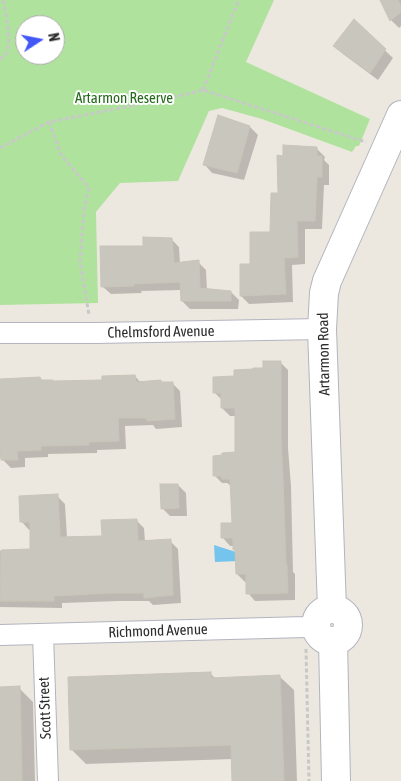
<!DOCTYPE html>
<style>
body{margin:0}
#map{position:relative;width:401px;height:781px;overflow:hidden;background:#ede8df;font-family:"Asap Condensed",sans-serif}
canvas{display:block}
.north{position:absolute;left:15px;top:15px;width:50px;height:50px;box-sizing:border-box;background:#fff;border:1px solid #ababab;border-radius:50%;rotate:79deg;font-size:14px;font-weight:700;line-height:20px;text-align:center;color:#2c2c2c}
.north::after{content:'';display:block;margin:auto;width:18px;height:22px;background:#4357f7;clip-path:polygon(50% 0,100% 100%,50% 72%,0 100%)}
</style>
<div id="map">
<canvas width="401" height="781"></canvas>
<div class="north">N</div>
</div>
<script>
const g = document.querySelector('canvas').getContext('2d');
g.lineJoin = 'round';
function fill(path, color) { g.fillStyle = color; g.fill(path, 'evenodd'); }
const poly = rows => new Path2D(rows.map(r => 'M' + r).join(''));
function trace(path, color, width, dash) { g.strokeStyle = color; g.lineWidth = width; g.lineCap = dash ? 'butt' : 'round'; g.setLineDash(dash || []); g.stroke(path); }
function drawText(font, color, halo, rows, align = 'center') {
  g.font = font + ' "Asap Condensed",sans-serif'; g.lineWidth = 4; g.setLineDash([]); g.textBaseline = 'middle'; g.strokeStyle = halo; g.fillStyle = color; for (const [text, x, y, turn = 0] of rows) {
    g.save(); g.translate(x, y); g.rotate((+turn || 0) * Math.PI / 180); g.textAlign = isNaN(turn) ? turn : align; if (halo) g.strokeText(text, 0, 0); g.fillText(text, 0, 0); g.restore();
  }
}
fill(poly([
 [0,0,274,0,246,62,370,119,359,146,356,146,352,152,262,119,222,108,209,111,178,181,120,183,96,212,98,303,0,305],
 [25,25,55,25,55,55,25,55]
]), '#afe39d');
fill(poly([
 [214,545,239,553,239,561,215,562]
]), '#75c4ed');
fill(poly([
 [381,0,401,0,401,26,399,28,391,20],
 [354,21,393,58,378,80,343,54,335,46],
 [219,117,250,127,258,135,244,180,212,173,205,165],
 [317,149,325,157,324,160,329,165,329,185,324,185,322,229,305,229,305,264,292,265,293,302,249,304,241,296,252,265,271,234,279,194,284,157],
 [171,239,179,247,180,264,198,262,206,270,207,290,231,292,239,300,238,309,190,309,182,301,182,290,141,291,142,293,111,294,103,287,145,247],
 [280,362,288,370,288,448,291,486,293,572,295,574,295,600,255,601,248,593,247,582,245,582,237,574,236,551,234,546,230,546,223,538,233,524,231,486,227,483,222,483,214,475,236,454,236,416,230,416,222,408,222,400,215,393,235,377,264,369],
 [135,376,141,383,172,383,180,391,182,427,156,429,153,425,125,426,126,449,97,450,97,453,48,454,48,457,25,458,25,467,11,468,3,460,2,457,0,454,0,381,40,378,43,381,103,381],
 [178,485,186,493,187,516,170,516,162,508],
 [57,496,65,504,67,538,103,537,137,521,144,528,145,542,170,541,178,549,181,603,153,605,149,601,120,601,62,603,62,608,0,607,0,551,31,551,31,530,29,530,22,522],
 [210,673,216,679,279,676,294,690,297,781,234,781,233,759,86,764,72,750],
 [0,688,19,688,33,702,35,781,0,781]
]), '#0003');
const building = poly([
 [380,0,398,0,401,6,401,12,390,21,380,0],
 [354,19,386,49,370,73,333,46,354,19],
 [218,115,250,126,237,173,203,165,218,115],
 [283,145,317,147,317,156,322,156,322,177,317,177,315,221,297,221,298,257,284,258,286,294,240,296,240,264,250,264,250,232,270,232,271,193,278,193,277,155,283,156,283,145],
 [143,237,172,238,174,263,199,260,200,288,231,291,231,301,181,301,180,282,134,284,134,286,101,287,100,246,143,246,143,237],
 [263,361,281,361,281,439,283,478,286,565,287,565,288,593,246,594,246,574,236,574,235,550,233,550,233,538,221,538,221,523,232,523,230,479,222,479,221,476,213,476,213,456,222,455,222,453,235,452,235,408,221,408,221,393,213,393,213,377,234,376,234,370,253,369,253,368,263,368,263,361],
 [135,375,136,382,161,380,161,382,173,382,175,419,147,421,147,418,118,418,119,441,89,442,89,445,41,446,41,450,17,451,18,460,1,460,0,451,0,379,40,377,41,380,53,380,53,381,102,380,102,376,135,375],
 [160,484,178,484,179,508,161,509,160,484],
 [58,494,60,537,102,536,101,520,137,519,138,541,171,539,173,595,144,598,144,593,111,593,54,596,54,601,0,601,1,550,30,549,30,522,20,522,19,496,58,494],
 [211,672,211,678,280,675,284,781,232,781,231,745,70,750,68,677,211,672],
 [20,686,22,781,0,781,0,687,20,686]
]);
fill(building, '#c9c6bd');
trace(building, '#c9c4b8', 1);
const street = poly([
 [0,333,95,333,322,329],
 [43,634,48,781],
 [0,635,306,627,316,626]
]);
const secondary = poly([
 [332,609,322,329,324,293,327,281,401,115],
 '316 625a16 16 0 1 1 32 0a16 16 0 1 1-32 0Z',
 [333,641,336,781]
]);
trace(street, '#b2b4bf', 22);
trace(secondary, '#b2b4bf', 30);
trace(poly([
 [0,59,6,54,9,43,8,24,3,0],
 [203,90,237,4,237,0],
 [49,122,61,155,89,188,84,210,80,262,89,315],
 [0,148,49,122,166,99,203,90,366,142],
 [306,649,309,781]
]), '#c8c8c8', 3, [4, 2.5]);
trace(street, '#fff', 20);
trace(secondary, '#fff', 28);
drawText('15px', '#26691c', '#fff', [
 ["Artarmon Reserve",124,98]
]);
drawText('15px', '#2c2c2c', '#fff', [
 ["Chelmsford Avenue",161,332,-1],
 ["Artarmon Road",324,354,-91],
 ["Richmond Avenue",158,631,-2],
 ["Scott Street",45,708,-92]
]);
</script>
